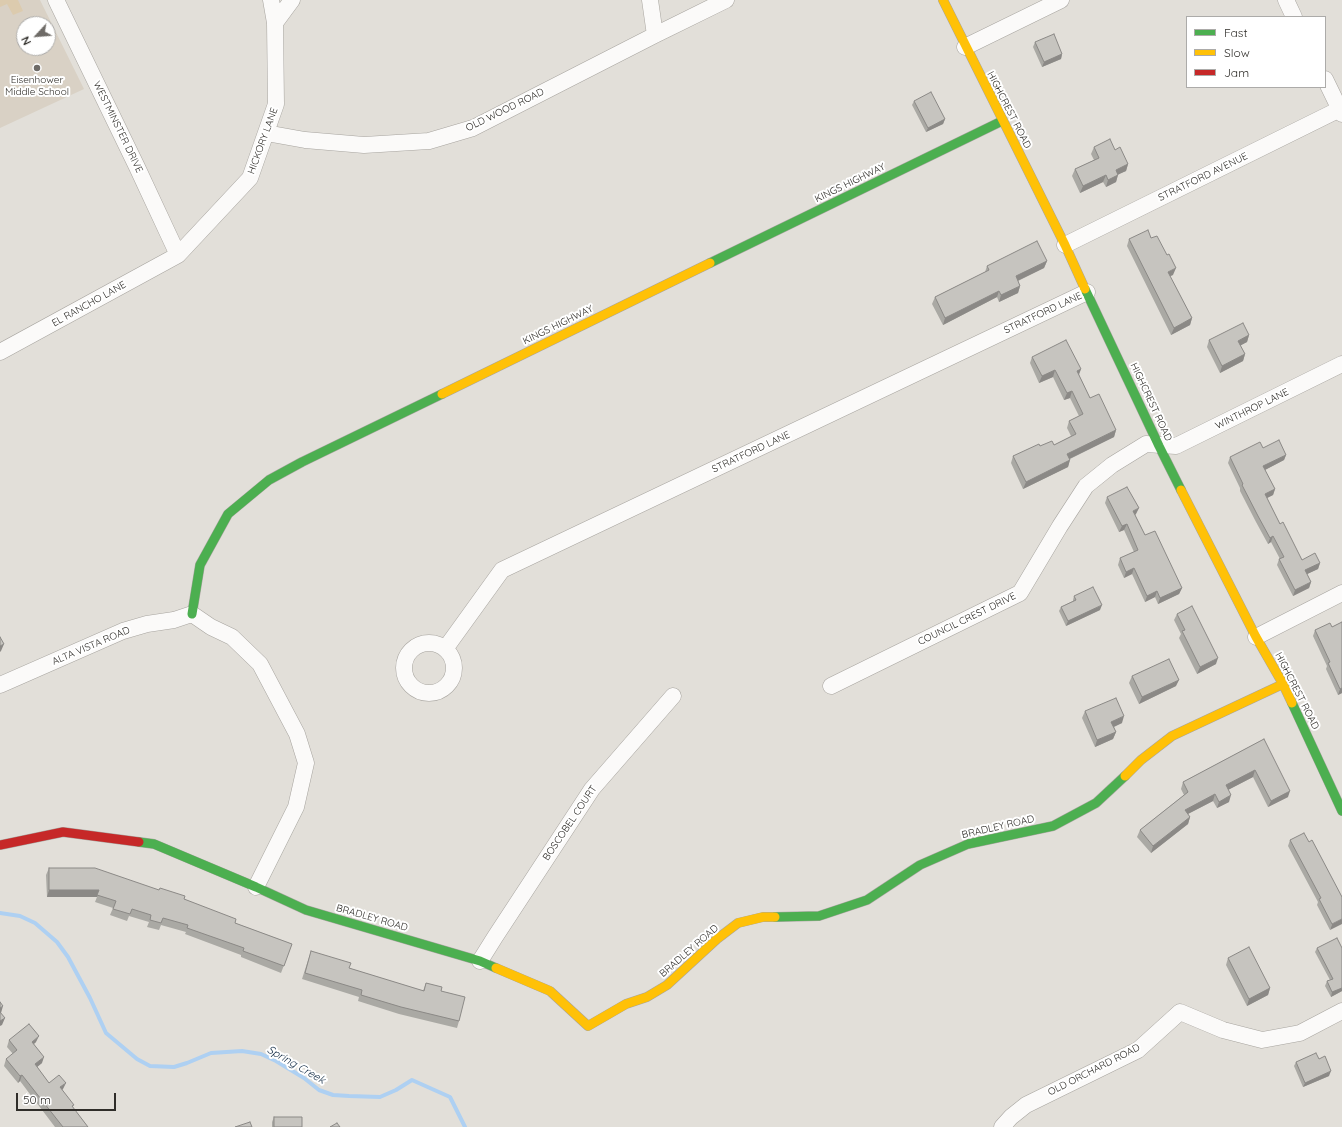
<!DOCTYPE html>
<style>
body{margin:0}
#map{position:relative;width:1342px;height:1127px;overflow:hidden;background:#e2dfd9;font-family:Quicksand,sans-serif}
canvas{display:block}
.legend{position:absolute;left:1186px;top:16px;width:140px;height:72px;box-sizing:border-box;background:#fff;border:1px solid #acaba9;margin:0;padding:5px 7px;list-style:none;font-size:12px;color:#2f2d29}
.legend li{display:flex;align-items:center;gap:8px;height:20px}
.legend b{width:20px;border:1px solid #acaba9}
.north{position:absolute;left:16px;top:16px;width:40px;height:40px;box-sizing:border-box;background:#fff;border:1px solid #acaba9;border-radius:50%;rotate:244deg;font-size:11px;font-weight:700;line-height:16px;text-align:center;color:#2f2d29}
.north::after{content:'';display:block;margin:auto;width:14px;height:18px;background:#6e6b67;clip-path:polygon(50% 0,100% 100%,50% 72%,0 100%)}
.scale{position:absolute;left:16px;top:1093px;width:100px;height:18px;box-sizing:border-box;border:2px solid #2f2d29;border-top:0;padding-left:5px;font-size:12px;line-height:14px;white-space:nowrap;color:#2f2d29;-webkit-text-stroke:3px #fff;paint-order:stroke}
</style>
<div id="map">
<canvas width="1342" height="1127"></canvas>
<ul class="legend">
<li><b style="height:5px;background:#4caf50"></b>Fast</li>
<li><b style="height:5px;background:#ffc107"></b>Slow</li>
<li><b style="height:5px;background:#c62828"></b>Jam</li>
</ul>
<div class="north">N</div>
<div class="scale">50 m</div>
</div>
<script>
const g = document.querySelector('canvas').getContext('2d');
g.lineJoin = 'round';
function fill(path, color) { g.fillStyle = color; g.fill(path, 'evenodd'); }
const poly = rows => new Path2D(rows.map(r => 'M' + r).join(''));
function trace(path, color, width, dash) { g.strokeStyle = color; g.lineWidth = width; g.lineCap = dash ? 'butt' : 'round'; g.setLineDash(dash || []); g.stroke(path); }
function drawText(font, color, halo, rows, align = 'center') {
  g.font = font + ' Quicksand,sans-serif'; g.lineWidth = 4; g.setLineDash([]); g.textBaseline = 'middle'; g.strokeStyle = halo; g.fillStyle = color; for (const [text, x, y, turn = 0] of rows) {
    g.save(); g.translate(x, y); g.rotate((+turn || 0) * Math.PI / 180); g.textAlign = isNaN(turn) ? turn : align; if (halo) g.strokeText(text, 0, 0); g.fillText(text, 0, 0); g.restore();
  }
}
fill(poly([
 [0,0,40,0,84,89,0,128],
 [24,24,48,24,48,48,24,48]
]), '#d9d1c5');
fill(poly([
 [0,0,18,0,23,11,13,15,7,4,0,7]
]), '#dccbae');
trace(poly([
 [0,913,20,916,35,923,57,942,68,957,90,998,106,1033,137,1059,150,1066,174,1067,187,1063,211,1053,242,1051,261,1054,276,1061,304,1078,319,1090,333,1095,349,1096,380,1097,396,1090,412,1080,450,1097,465,1127]
]), '#aed0f2', 4);
const street = poly([
 [56,0,137,167,178,255],
 [650,0,655,35],
 [1286,0,1294,17],
 [275,23,292,0],
 [965,47,1061,0],
 [1325,79,1342,114],
 [266,133,305,140,364,145,429,141,473,128,655,35,726,0],
 [1065,245,1342,108],
 [0,352,178,255,250,178,276,104,275,23,271,0],
 [1256,637,1342,593],
 '404 668a25 25 0 1 1 50 0a25 25 0 1 1-50 0Z',
 [445,649,502,570,1087,292],
 [0,685,123,631,147,624,174,620,192,614,211,627,232,637,260,664,297,734,306,763,296,807,256,887],
 [831,686,1020,593,1060,526,1086,486,1112,465,1146,444,1176,446,1342,364],
 [480,961,495,937,592,789,673,696],
 [1002,1127,1011,1117,1026,1105,1138,1050,1180,1012,1223,1030,1262,1040,1300,1033,1342,1011]
]);
const fast = poly([
 [710,263,1002,121],
 [1085,289,1159,446,1181,490],
 [192,614,200,565,228,514,269,480,302,462,442,394],
 [1292,703,1342,811],
 [139,842,154,844,256,887,306,910,480,961,496,968],
 [775,917,819,916,867,900,920,865,968,844,1053,826,1096,803,1125,776]
]);
const slow = poly([
 [943,0,1065,245,1085,289],
 [442,394,710,263],
 [1181,490,1256,637,1283,684,1292,703],
 [1125,776,1141,760,1172,736,1283,684],
 [496,968,550,991,588,1026,626,1004,647,997,667,985,717,939,738,923,763,917,775,917]
]);
const jam = poly([
 [0,845,63,832,139,842]
]);
trace(street, '#a7a49f', 17);
trace(fast, '#a7a49f', 10);
trace(slow, '#a7a49f', 10);
trace(jam, '#a7a49f', 10);
trace(street, '#fbfaf9', 16);
trace(fast, '#4caf50', 9);
trace(slow, '#ffc107', 9);
trace(jam, '#c62828', 9);
fill(poly([
 [1035,42,1062,54,1061,59,1042,67,1033,47],
 [914,101,945,119,943,124,926,132,912,105],
 [1094,147,1115,150,1128,164,1126,171,1118,174,1116,182,1106,187,1103,182,1080,193,1072,176,1075,169,1094,160,1091,154],
 [1129,239,1173,275,1170,276,1192,318,1190,325,1171,335,1127,246],
 [1047,261,1044,268,1018,281,1020,286,1018,293,999,302,997,297,943,325,932,304,935,297,985,272,987,266],
 [1249,335,1247,342,1240,345,1245,354,1243,361,1220,373,1207,347,1209,340],
 [1032,357,1081,369,1079,375,1090,398,1116,430,1114,437,1070,459,1068,467,1023,489,1011,463,1013,456,1040,446,1054,445,1071,436,1067,428,1069,421,1079,416,1070,398,1064,400,1053,377,1039,383,1030,363],
 [1263,448,1286,455,1284,460,1265,470,1275,489,1273,495,1267,498,1280,524,1302,560,1320,563,1318,569,1307,574,1311,582,1309,588,1293,596,1277,565,1279,559,1280,559,1271,542,1268,544,1256,522,1240,491,1240,488,1228,463,1230,457],
 [1107,497,1136,514,1135,515,1145,535,1182,588,1179,594,1158,604,1155,597,1145,602,1132,574,1124,578,1118,565,1120,558,1134,552,1124,530,1119,532,1105,503],
 [1074,596,1100,610,1066,626,1059,611,1061,607,1073,601,1073,600],
 [1177,614,1216,664,1197,674,1179,638,1181,634,1174,620],
 [1342,622,1342,693,1338,695,1326,669,1327,666,1313,636,1315,630,1332,627],
 [1132,676,1176,686,1139,704,1129,683],
 [1085,711,1122,723,1114,727,1116,732,1113,739,1095,747,1082,718],
 [1264,739,1288,797,1268,807,1253,777,1228,790,1229,802,1217,808,1213,801,1188,814,1190,817,1188,824,1151,853,1137,837,1140,830,1184,795,1181,789,1183,782],
 [1290,840,1309,842,1342,897,1330,930,1317,905,1318,902,1288,846],
 [49,868,184,899,235,923,292,944,281,973,241,957,241,955,185,934,186,932,161,925,159,930,147,927,149,922,129,916,127,921,110,915,113,908,95,902,97,897,47,897,46,875],
 [1317,948,1342,948,1342,991,1331,997,1325,986,1327,981,1330,980,1315,952],
 [311,951,349,968,423,991,426,983,441,991,459,1021,457,1028,399,1014,358,1001,359,997,302,979],
 [1228,958,1270,988,1268,995,1247,1006,1226,965],
 [9,1040,36,1042,34,1044,42,1063,37,1067,49,1083,63,1089,62,1090,73,1108,88,1127,55,1127,20,1081,18,1083,4,1066,6,1059,13,1054,7,1047],
 [1319,1059,1329,1076,1303,1087,1294,1066,1296,1062],
 [274,1117,302,1127,272,1127,272,1122]
]), '#aaa9a4');
fill(poly([
 [1062,54,1061,59,1042,67,1044,62],
 [945,119,943,124,926,132,928,128],
 [1128,164,1126,171,1113,177,1116,170],
 [1106,175,1103,182,1080,193,1083,186],
 [1118,175,1116,182,1106,187,1108,180],
 [1047,261,1044,268,1013,283,1016,276],
 [1176,268,1173,275,1165,278,1168,272],
 [1020,286,1018,293,999,302,1001,295],
 [999,291,997,297,943,325,945,318],
 [1192,318,1190,325,1171,335,1174,328],
 [1249,335,1247,342,1236,348,1238,341],
 [1245,354,1243,361,1220,373,1222,366],
 [1081,369,1078,376,1077,371],
 [1055,370,1053,377,1039,383,1042,376],
 [1072,391,1070,398,1064,400,1067,393],
 [1116,430,1114,437,1065,461,1067,454],
 [1286,455,1284,460,1261,472,1263,466],
 [1070,460,1068,467,1023,489,1026,482],
 [1275,489,1273,495,1263,500,1265,494],
 [1139,508,1136,514,1130,518,1133,511],
 [1127,524,1124,530,1119,532,1122,526],
 [1273,536,1271,542,1268,544,1270,538],
 [1320,563,1318,569,1303,576,1305,570],
 [1134,568,1132,574,1124,578,1126,572],
 [1311,582,1309,588,1293,596,1295,590],
 [1182,588,1179,594,1158,604,1160,598],
 [1157,591,1155,597,1145,602,1147,596],
 [1102,605,1100,610,1066,626,1068,621],
 [4,644,1,651,0,652,0,646],
 [1218,658,1216,664,1197,674,1200,667],
 [1179,680,1176,686,1139,704,1142,697],
 [1342,688,1342,693,1338,695,1340,689],
 [1124,716,1122,723,1109,729,1111,722],
 [1116,732,1113,739,1095,747,1097,740],
 [1255,770,1253,777,1224,792,1226,785],
 [1290,791,1288,797,1268,807,1271,801],
 [1215,794,1213,801,1182,817,1185,810],
 [1231,795,1229,802,1217,808,1219,802],
 [1190,817,1188,824,1151,853,1153,846],
 [49,890,99,890,97,897,47,897],
 [1342,919,1342,924,1330,930,1332,924],
 [1270,988,1268,995,1247,1006,1249,999],
 [1342,988,1342,991,1331,997,1332,992],
 [3,1006,1,1013,0,1013,0,1008],
 [5,1018,2,1025,0,1026,0,1021],
 [39,1036,36,1042,29,1048,32,1042],
 [44,1057,42,1063,32,1071,35,1064],
 [1331,1071,1329,1076,1303,1087,1305,1083],
 [22,1075,20,1081,18,1083,20,1076],
 [66,1083,63,1089,58,1093,60,1087]
]), '#8b8986');
const building = poly([
 [1054,34,1062,54,1044,62,1035,42,1054,34],
 [931,92,945,119,928,128,914,101,931,92],
 [1110,139,1115,150,1120,147,1128,164,1116,170,1118,175,1108,180,1106,175,1083,186,1075,169,1099,158,1094,147,1110,139],
 [1148,230,1151,238,1157,236,1167,255,1169,254,1176,268,1168,272,1192,318,1174,328,1129,239,1148,230],
 [1037,241,1047,261,1016,276,1020,286,1001,295,999,291,945,318,935,297,989,270,987,266,1037,241],
 [1243,323,1249,335,1238,341,1245,354,1222,366,1209,340,1243,323],
 [1066,340,1081,369,1077,371,1090,398,1099,394,1116,430,1067,454,1070,460,1026,482,1013,456,1039,444,1040,446,1052,441,1054,445,1076,434,1069,421,1083,414,1072,391,1067,393,1055,370,1042,376,1032,357,1066,340],
 [1279,440,1286,455,1263,466,1275,489,1265,494,1280,524,1283,522,1302,560,1315,553,1320,563,1305,570,1311,582,1295,590,1279,559,1284,557,1273,536,1270,538,1258,516,1242,485,1243,484,1230,457,1260,442,1263,448,1279,440],
 [1127,487,1139,508,1133,511,1145,535,1155,531,1182,588,1160,598,1157,591,1147,596,1134,568,1126,572,1120,558,1138,550,1127,524,1122,526,1107,497,1127,487],
 [1093,587,1102,605,1068,621,1061,607,1076,600,1074,596,1093,587],
 [1192,606,1218,658,1200,667,1182,631,1185,630,1177,614,1192,606],
 [1342,622,1342,688,1340,689,1328,663,1330,662,1315,630,1330,623,1332,627,1342,622],
 [0,637,4,644,0,646,0,637],
 [1169,659,1179,680,1142,697,1132,676,1169,659],
 [1116,698,1124,716,1111,722,1116,732,1097,740,1085,711,1116,698],
 [1264,739,1290,791,1271,801,1255,770,1226,785,1231,795,1219,802,1215,794,1185,810,1190,817,1153,846,1140,830,1188,792,1183,782,1264,739],
 [1304,833,1309,842,1312,840,1342,897,1342,919,1332,924,1319,899,1321,898,1290,840,1304,833],
 [49,868,95,868,159,890,160,888,185,896,184,899,236,919,235,923,292,944,284,966,243,951,244,948,187,928,188,925,163,918,161,923,150,920,151,915,132,909,130,914,113,909,116,901,97,895,99,890,49,890,49,868],
 [1337,938,1342,948,1342,988,1332,992,1327,981,1333,979,1317,948,1337,938],
 [1249,947,1270,988,1249,999,1228,958,1249,947],
 [311,951,351,963,349,968,424,991,426,983,442,987,441,991,465,997,459,1021,401,1007,361,995,362,990,305,973,311,951],
 [0,1002,3,1006,0,1008,0,1002],
 [0,1012,5,1018,0,1021,0,1012],
 [29,1024,39,1036,32,1042,44,1057,35,1064,49,1083,59,1075,66,1083,60,1087,74,1105,72,1106,88,1127,63,1127,22,1075,20,1076,6,1059,17,1050,9,1040,29,1024],
 [1316,1053,1319,1059,1325,1056,1331,1071,1305,1083,1296,1062,1316,1053],
 [274,1117,302,1117,302,1127,274,1127,274,1117],
 [250,1122,252,1127,235,1127,250,1122],
 [337,1123,340,1127,330,1127,337,1123]
]);
fill(building, '#c6c4bf');
trace(building, '#8b8986', 1);
for (const [x, y, r, color] of [
 [37,68,4,"#6e6b67"]
]) { const dot = new Path2D(); dot.arc(x, y, r, 0, 2 * Math.PI); g.fillStyle = color; g.fill(dot); trace(dot, '#fff', 1.5); }
drawText('10px', '#2f2d29', '#fff', [
 ["Eisenhower",37,80],
 ["Middle School",37,92]
]);
drawText('10px', '#2f2d29', '#fff', [
 ["OLD WOOD ROAD",505,110,-26],
 ["HIGHCREST ROAD",1009,110,63],
 ["WESTMINSTER DRIVE",118,127,64],
 ["HICKORY LANE",263,141,-70],
 ["STRATFORD AVENUE",1203,177,-26],
 ["KINGS HIGHWAY",850,183,-26],
 ["EL RANCHO LANE",89,304,-29],
 ["STRATFORD LANE",1043,313,-25],
 ["KINGS HIGHWAY",558,325,-26],
 ["HIGHCREST ROAD",1151,402,65],
 ["WINTHROP LANE",1252,409,-26],
 ["STRATFORD LANE",751,452,-25],
 ["COUNCIL CREST DRIVE",967,619,-26],
 ["ALTA VISTA ROAD",91,646,-23],
 ["HIGHCREST ROAD",1297,691,63],
 ["BOSCOBEL COURT",570,823,-56],
 ["BRADLEY ROAD",998,827,-13],
 ["BRADLEY ROAD",372,918,16],
 ["BRADLEY ROAD",689,951,-41],
 ["OLD ORCHARD ROAD",1094,1070,-27]
]);
drawText('italic 11px', '#102a44', '#fff', [
 ["Spring Creek",296,1065,30]
]);
</script>
